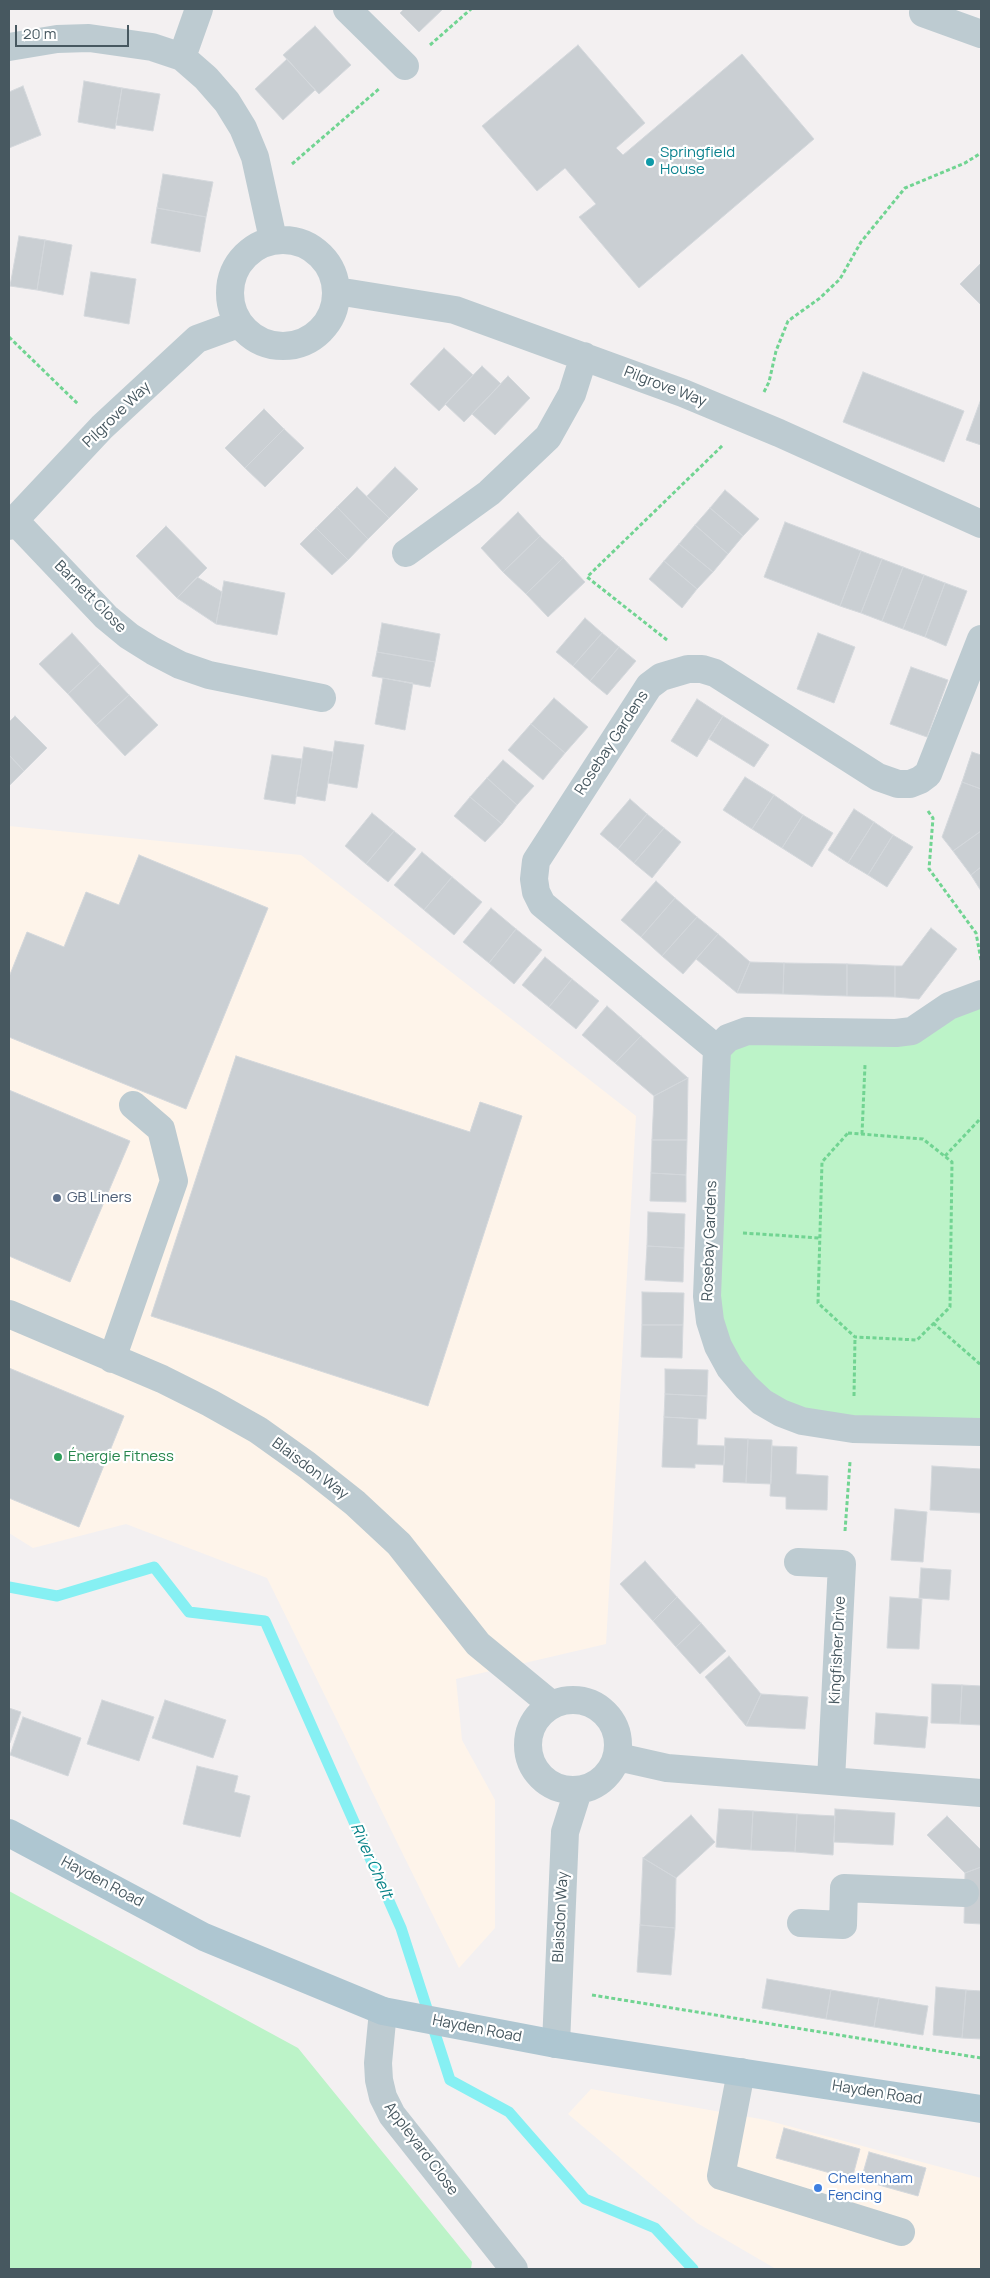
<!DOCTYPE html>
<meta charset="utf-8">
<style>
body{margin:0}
#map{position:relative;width:990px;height:2278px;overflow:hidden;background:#f3f0f1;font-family:Manrope,sans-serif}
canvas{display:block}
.frame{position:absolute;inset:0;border:10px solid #475860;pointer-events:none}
.scale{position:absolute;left:15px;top:25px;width:114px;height:22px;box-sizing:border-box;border:2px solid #475860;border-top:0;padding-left:6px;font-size:15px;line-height:18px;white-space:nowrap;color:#475860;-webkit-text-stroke:4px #fff;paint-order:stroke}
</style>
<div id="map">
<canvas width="990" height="2278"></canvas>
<div class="frame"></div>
<div class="scale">20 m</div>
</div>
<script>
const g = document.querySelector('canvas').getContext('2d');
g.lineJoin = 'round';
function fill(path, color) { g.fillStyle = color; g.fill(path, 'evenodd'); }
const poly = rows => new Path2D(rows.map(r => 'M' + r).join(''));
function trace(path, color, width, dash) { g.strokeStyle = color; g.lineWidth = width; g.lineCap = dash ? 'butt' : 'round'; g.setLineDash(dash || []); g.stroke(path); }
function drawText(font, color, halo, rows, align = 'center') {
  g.font = font + ' Manrope,sans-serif'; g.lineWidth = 4.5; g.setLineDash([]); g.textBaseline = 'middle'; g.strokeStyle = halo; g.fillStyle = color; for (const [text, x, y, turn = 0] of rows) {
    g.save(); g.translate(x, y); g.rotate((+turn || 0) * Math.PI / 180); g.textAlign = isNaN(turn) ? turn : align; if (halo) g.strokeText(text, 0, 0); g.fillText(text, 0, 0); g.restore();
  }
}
fill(poly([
 [9,826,301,855,636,1116,606,1644,456,1679,462,1740,495,1800,495,1928,459,1968,267,1578,126,1524,33,1548,9,1533],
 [591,2089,766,2120,981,2178,981,2269,776,2269,697,2223,568,2114]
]), '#fef4ea');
fill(poly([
 [981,994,981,1432,802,1421,718,1346,728,1038,867,1032],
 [9,1891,298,2048,472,2262,471,2269,9,2269]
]), '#bcf3c8');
trace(poly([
 [9,1587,57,1596,154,1567,189,1612,265,1621,401,1928,450,2080,509,2112,585,2199,655,2228,693,2269]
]), '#86f0f3', 11);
const building = poly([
 [404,9,443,9,419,32,400,13,404,9],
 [315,26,351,65,319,94,283,55,315,26],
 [578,45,645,123,616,148,623,155,742,54,814,139,639,288,579,217,596,204,565,168,537,191,482,126,578,45],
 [287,59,315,90,283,120,255,89,287,59],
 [84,81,122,88,115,129,78,122,84,81],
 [23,86,41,135,9,148,9,92,23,86],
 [122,88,160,94,153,131,116,125,122,88],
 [163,174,213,182,206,217,157,208,163,174],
 [157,208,206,217,200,252,151,243,157,208],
 [19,236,45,240,37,290,10,286,19,236],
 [45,240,72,245,63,295,37,290,45,240],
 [981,263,981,305,960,284,981,263],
 [91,272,136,279,129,324,84,316,91,272],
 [444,348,473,375,439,411,410,384,444,348],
 [482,366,501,384,464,422,445,404,482,366],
 [863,372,964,411,944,462,843,422,863,372],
 [508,376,530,398,495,435,472,414,508,376],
 [981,399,981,445,966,440,981,399],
 [264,409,284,429,245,468,225,448,264,409],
 [284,429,304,448,265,487,245,468,284,429],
 [395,467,418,489,389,518,367,496,395,467],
 [357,487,389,518,368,539,337,507,357,487],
 [725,490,759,519,743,536,710,508,725,490],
 [337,507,368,539,348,560,316,528,337,507],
 [710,508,743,536,728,554,695,525,710,508],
 [518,512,540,536,503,572,481,548,518,512],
 [785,522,861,551,840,606,764,577,785,522],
 [695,525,728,554,713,572,679,544,695,525],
 [166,526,207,568,177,598,136,556,166,526],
 [316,528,348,560,332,575,300,544,316,528],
 [540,536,563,558,526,594,503,572,540,536],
 [679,544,713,572,697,589,664,561,679,544],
 [861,551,882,559,861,613,840,606,861,551],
 [563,558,585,582,548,617,526,594,563,558],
 [882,559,903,567,882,621,861,613,882,559],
 [664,561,697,589,682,608,649,579,664,561],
 [903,567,924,575,903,629,882,621,903,567],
 [924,575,945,583,925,637,903,629,924,575],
 [197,577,222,592,216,624,177,598,197,577],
 [224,581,285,593,277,635,216,624,224,581],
 [945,583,967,591,946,646,925,637,945,583],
 [585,618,602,633,573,666,556,652,585,618],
 [382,623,440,634,435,662,377,652,382,623],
 [72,633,100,664,68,694,39,664,72,633],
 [602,633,619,647,590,681,573,666,602,633],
 [818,633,855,647,834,703,797,689,818,633],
 [619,647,636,661,607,695,590,681,619,647],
 [377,652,435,662,430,687,372,676,377,652],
 [100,664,129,695,96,725,68,694,100,664],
 [911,667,948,680,927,737,890,724,911,667],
 [383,678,413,683,405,730,375,724,383,678],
 [129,695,158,725,125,756,96,725,129,695],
 [554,698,588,727,565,753,531,724,554,698],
 [697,699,723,716,697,757,671,741,697,699],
 [15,716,47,748,24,771,9,755,9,722,15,716],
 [723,716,769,745,754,767,709,739,723,716],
 [531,724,565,753,543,780,508,750,531,724],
 [335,741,364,745,357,788,328,783,335,741],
 [304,747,333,752,325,801,296,796,304,747],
 [972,752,981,755,981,789,962,782,972,752],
 [9,755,24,771,9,786,9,755],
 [272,755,302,759,295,804,264,799,272,755],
 [503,760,534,786,517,805,487,778,503,760],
 [745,777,774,795,752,829,723,810,745,777],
 [487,778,517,805,502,824,470,797,487,778],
 [962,782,981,789,981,831,953,851,942,837,962,782],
 [774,795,803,815,782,848,752,829,774,795],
 [470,797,502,824,485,842,454,816,470,797],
 [630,799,647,814,618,849,600,834,630,799],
 [854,809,874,822,848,863,828,850,854,809],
 [372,813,394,831,366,864,345,846,372,813],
 [647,814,664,828,634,863,618,849,647,814],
 [803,815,833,833,812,867,782,848,803,815],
 [874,822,893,835,868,875,848,863,874,822],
 [664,828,681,842,652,878,634,863,664,828],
 [394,831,416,849,388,882,366,864,394,831],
 [981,831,981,867,971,875,953,851,981,831],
 [893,835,913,847,887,887,868,875,893,835],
 [422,852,452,877,424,910,394,885,422,852],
 [139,855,268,908,186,1109,9,1037,9,977,27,932,64,947,86,892,119,905,139,855],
 [981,867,981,891,971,875,981,867],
 [452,877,482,902,454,935,424,910,452,877],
 [656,881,675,898,641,937,621,920,656,881],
 [675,898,697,917,662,956,641,937,675,898],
 [491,908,516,929,489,963,463,942,491,908],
 [697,917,718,934,683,974,662,956,697,917],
 [931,928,957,949,919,999,895,997,895,966,902,966,931,928],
 [516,929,542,950,514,984,489,963,516,929],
 [718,934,750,962,737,993,696,959,718,934],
 [545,957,572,979,549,1007,522,985,545,957],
 [750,962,784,963,783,994,737,993,750,962],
 [784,963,847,964,847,996,783,994,784,963],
 [847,964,895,966,895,997,847,996,847,964],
 [572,979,599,1001,576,1029,549,1007,572,979],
 [607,1006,641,1036,615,1063,582,1035,607,1006],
 [641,1036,688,1078,654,1096,615,1063,641,1036],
 [236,1056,470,1132,480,1102,522,1116,428,1406,151,1316,236,1056],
 [688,1078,687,1140,652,1140,654,1096,688,1078],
 [9,1090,130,1141,70,1282,9,1256,9,1090],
 [652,1140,687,1140,686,1175,651,1173,652,1140],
 [651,1173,686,1175,686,1202,650,1201,651,1173],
 [648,1212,685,1214,684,1248,647,1246,648,1212],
 [647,1246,684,1248,683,1282,645,1280,647,1246],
 [642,1292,684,1293,683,1325,642,1325,642,1292],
 [642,1325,683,1325,682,1358,641,1357,642,1325],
 [9,1368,124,1416,79,1527,9,1498,9,1368],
 [665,1369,708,1370,707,1396,665,1394,665,1369],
 [665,1394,707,1396,706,1419,664,1417,665,1394],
 [664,1417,698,1419,697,1445,725,1446,724,1465,695,1464,695,1468,662,1467,664,1417],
 [725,1438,748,1439,746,1483,723,1482,725,1438],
 [748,1439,772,1440,771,1484,746,1483,748,1439],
 [772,1446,797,1447,796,1474,828,1476,827,1510,786,1509,786,1497,770,1496,772,1446],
 [932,1466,981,1469,981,1513,930,1510,932,1466],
 [895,1509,927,1512,923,1562,891,1560,895,1509],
 [645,1561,677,1597,653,1621,620,1584,645,1561],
 [921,1568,951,1570,949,1600,919,1598,921,1568],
 [677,1597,701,1623,676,1647,653,1621,677,1597],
 [890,1597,922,1599,919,1649,887,1648,890,1597],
 [701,1623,726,1651,700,1674,676,1647,701,1623],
 [729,1656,761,1694,746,1726,705,1677,729,1656],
 [932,1684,962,1685,960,1724,931,1723,932,1684],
 [962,1685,981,1686,981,1725,960,1724,962,1685],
 [761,1694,808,1697,805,1729,746,1726,761,1694],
 [102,1700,154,1717,139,1761,87,1744,102,1700],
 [165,1700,226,1720,213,1758,152,1738,165,1700],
 [9,1708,21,1712,10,1743,9,1743,9,1708],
 [876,1713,928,1717,925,1748,874,1744,876,1713],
 [23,1717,81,1738,68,1776,10,1755,23,1717],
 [197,1766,238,1776,234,1792,250,1796,240,1837,183,1824,197,1766],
 [719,1809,753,1811,751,1850,716,1847,719,1809],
 [835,1809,895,1813,893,1845,834,1842,835,1809],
 [753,1811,797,1814,795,1852,751,1850,753,1811],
 [797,1814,835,1816,833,1855,795,1852,797,1814],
 [691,1815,715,1842,676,1878,643,1858,691,1815],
 [947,1816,981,1850,981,1867,965,1873,927,1835,947,1816],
 [643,1858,676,1878,675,1928,640,1925,643,1858],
 [981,1867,981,1924,964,1923,965,1873,981,1867],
 [640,1925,675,1928,671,1975,637,1972,640,1925],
 [767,1979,831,1990,826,2019,762,2008,767,1979],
 [936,1987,966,1990,962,2038,933,2035,936,1987],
 [831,1990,879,1998,874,2027,826,2019,831,1990],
 [966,1990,981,1991,981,2039,962,2038,966,1990],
 [879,1998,928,2006,923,2035,874,2027,879,1998],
 [784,2128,860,2149,852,2179,776,2158,784,2128],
 [869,2152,926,2168,918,2196,861,2180,869,2152]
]);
fill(building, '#cacfd3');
trace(building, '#d4d8dc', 1);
trace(poly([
 [430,45,471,9],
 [292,164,380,88],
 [9,337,78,404],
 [764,392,769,382,776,351,788,321,820,298,840,279,861,242,905,188,965,163,981,153],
 [667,640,587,577,723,445],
 [928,811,933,818,929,869,976,933,981,960],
 [848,1133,923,1139,952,1162,950,1307,917,1340,855,1337,818,1303,822,1162,848,1133],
 [862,1134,865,1065],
 [945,1156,981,1118],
 [743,1233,820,1238],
 [933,1323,981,1365],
 [854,1396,855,1337],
 [845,1531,850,1462],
 [592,1995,981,2058]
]), '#71d492', 3, [4, 2.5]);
trace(poly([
 [347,9,405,66],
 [924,9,923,13,981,34],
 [9,47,57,39,89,38,152,47,182,57,206,78,227,102,243,128,255,157,273,239],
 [182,57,199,9],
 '230 293a53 53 0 1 1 106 0a53 53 0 1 1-106 0Z',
 [337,291,455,310,683,393,779,433,981,524],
 [14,520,106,617,129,636,153,651,180,665,209,675,322,698],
 [9,526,102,427,197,339,238,324],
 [406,553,489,493,548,437,572,394,584,356],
 [981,639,928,774,920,780,910,784,898,784,878,777,715,673,702,669,688,669,661,677,649,686,536,861,534,879,536,892,542,904,717,1049,728,1038,747,1031,896,1033,912,1031,949,1006,981,994],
 [717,1049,707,1296,710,1321,718,1346,730,1368,746,1387,762,1402,781,1413,802,1421,853,1429,981,1432],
 [9,1314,162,1379,210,1403,258,1430,307,1465,355,1503,399,1544,478,1644,552,1705],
 [112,1359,174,1181,161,1129,133,1105],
 [798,1562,842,1564,831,1780],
 '528 1745a45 45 0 1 1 90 0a45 45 0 1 1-90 0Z',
 [618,1757,667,1768,981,1793],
 [801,1923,843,1925,844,1888,965,1893],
 [383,2011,378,2063,379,2080,383,2097,392,2115,514,2269],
 [556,2044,565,1832,578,1791],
 [741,2072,721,2176,901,2232]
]), '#bdcbd1', 28);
trace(poly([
 [9,1833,204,1937,383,2011,556,2044,981,2109]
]), '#aec6d1', 28);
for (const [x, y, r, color] of [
 [650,162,5,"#0f9aa8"],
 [57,1198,5,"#5c6f8a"],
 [58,1457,5,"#2e9e5b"],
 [818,2188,5,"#3f7fe0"]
]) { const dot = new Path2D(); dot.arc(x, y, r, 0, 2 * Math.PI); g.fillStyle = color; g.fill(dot); trace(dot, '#fff', 2); }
drawText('15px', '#0d838f', '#fff', [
 ["Springfield",660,153],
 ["House",660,170]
], 'left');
drawText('15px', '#475860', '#fff', [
 ["Pilgrove Way",665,387,21],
 ["Pilgrove Way",117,415,-44],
 ["Barnett Close",90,597,45],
 ["Rosebay Gardens",612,743,-57],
 ["Rosebay Gardens",710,1241,-88],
 ["Blaisdon Way",310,1469,37],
 ["Kingfisher Drive",838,1650,-87],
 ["Hayden Road",102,1882,28],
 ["Blaisdon Way",561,1917,-87],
 ["Hayden Road",477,2029,11],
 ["Hayden Road",877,2093,9],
 ["Appleyard Close",421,2149,53]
]);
drawText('15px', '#4e5e75', '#fff', [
 ["GB Liners",67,1198]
], 'left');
drawText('15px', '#27864d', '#fff', [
 ["Énergie Fitness",68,1457]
], 'left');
drawText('15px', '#366cbe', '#fff', [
 ["Cheltenham",828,2179],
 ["Fencing",828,2196]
], 'left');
drawText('italic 16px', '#068287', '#fff', [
 ["River Chelt",371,1861,66]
]);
</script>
